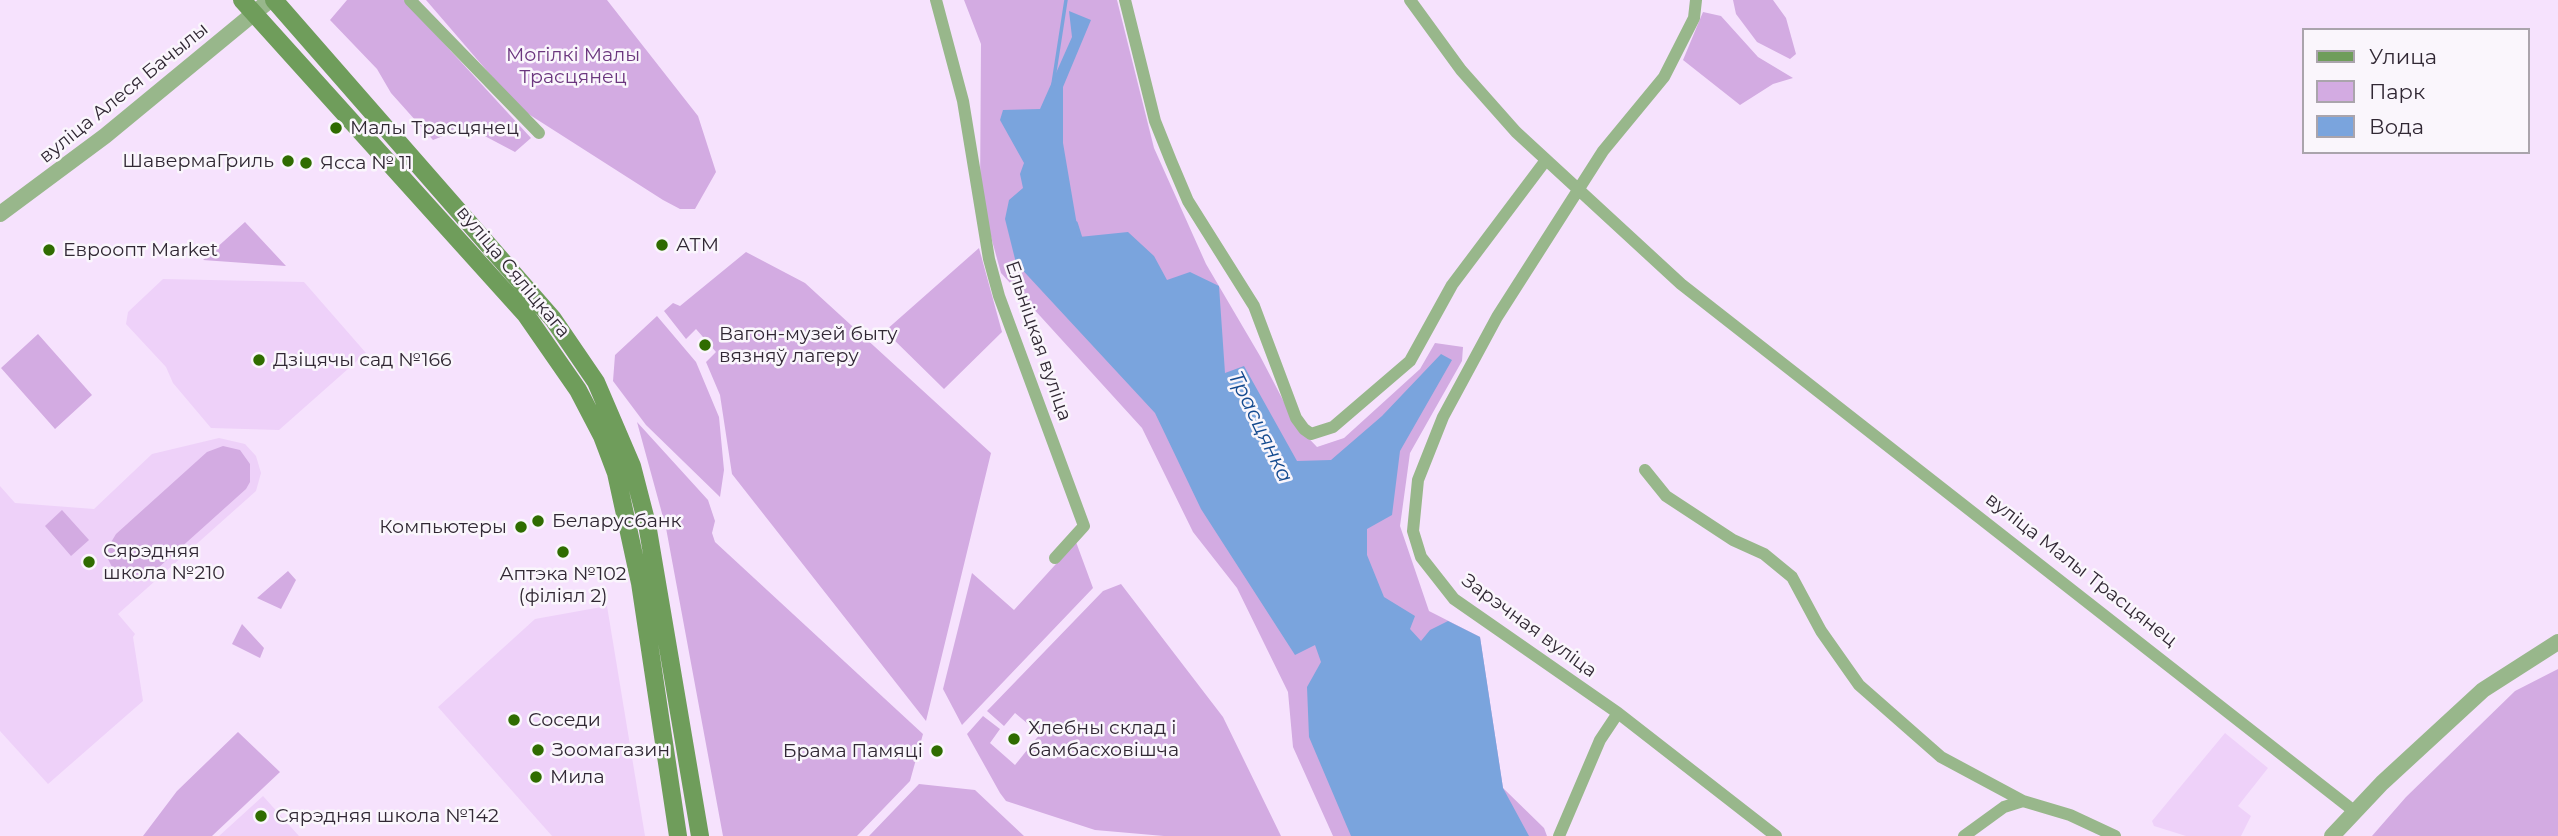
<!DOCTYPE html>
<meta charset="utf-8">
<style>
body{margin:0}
#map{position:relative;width:2558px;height:836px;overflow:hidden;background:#f6e2fd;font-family:Montserrat,sans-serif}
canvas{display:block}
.legend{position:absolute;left:2302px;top:28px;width:228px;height:126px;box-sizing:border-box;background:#faf6fc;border:2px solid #aaa4ac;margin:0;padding:9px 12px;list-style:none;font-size:21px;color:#312834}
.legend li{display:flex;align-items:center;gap:14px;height:35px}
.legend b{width:35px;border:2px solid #aaa4ac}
</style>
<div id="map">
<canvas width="2558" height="836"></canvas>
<ul class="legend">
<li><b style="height:9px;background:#6f9d5b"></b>Улица</li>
<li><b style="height:19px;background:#d3abe2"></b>Парк</li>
<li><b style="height:19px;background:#7aa4dd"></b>Вода</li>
</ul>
</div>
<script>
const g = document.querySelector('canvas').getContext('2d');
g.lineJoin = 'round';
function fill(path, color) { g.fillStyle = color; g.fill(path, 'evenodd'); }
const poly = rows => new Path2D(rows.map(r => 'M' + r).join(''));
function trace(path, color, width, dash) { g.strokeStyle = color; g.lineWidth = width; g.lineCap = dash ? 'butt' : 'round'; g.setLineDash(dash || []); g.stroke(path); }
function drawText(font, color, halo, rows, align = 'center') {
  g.font = font + ' Montserrat,sans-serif'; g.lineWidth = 5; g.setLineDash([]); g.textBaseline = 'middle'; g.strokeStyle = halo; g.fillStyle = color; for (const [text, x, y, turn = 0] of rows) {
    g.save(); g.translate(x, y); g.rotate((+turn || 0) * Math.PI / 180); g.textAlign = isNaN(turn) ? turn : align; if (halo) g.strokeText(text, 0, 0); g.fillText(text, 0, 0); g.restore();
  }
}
fill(poly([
 [163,279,304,282,366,353,279,430,211,428,173,383,166,367,126,324,128,312],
 [219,438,245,444,256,456,261,473,256,491,118,614,135,634,133,637,143,701,48,784,0,731,0,486,15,503,94,509,152,454],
 [607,606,645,836,552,836,438,707,535,619],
 [2225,733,2268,768,2238,806,2251,816,2241,836,2186,836,2154,826,2152,821],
 [263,796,299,836,219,836]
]), '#eed1f9');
fill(poly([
 [347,0,404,0,531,138,515,152,479,133,453,132,433,140,391,93,377,69,330,20],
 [426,0,607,0,698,116,716,172,695,209,680,209,663,200,519,108],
 [964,0,1117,0,1154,148,1206,264,1260,356,1296,425,1317,447,1344,438,1420,369,1435,343,1463,347,1462,361,1410,453,1400,526,1429,611,1480,637,1503,788,1544,828,1547,836,1333,836,1293,747,1288,692,1237,588,1193,532,1142,428,1001,273,980,197,981,44],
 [1733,0,1773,0,1786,18,1796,54,1790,59,1757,42,1736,14],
 [1703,12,1721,16,1758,57,1793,78,1773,84,1740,105,1683,60],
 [245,222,286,266,203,260],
 [979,248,1002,332,944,389,885,331],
 [746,252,805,283,991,453,926,721,732,474,720,395,706,362,716,352,696,329,686,339,664,311,673,303,680,306],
 [657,316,696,362,719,417,724,470,720,497,646,425,613,381,615,355],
 [38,334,92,395,55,429,1,368],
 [637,422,708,500,715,521,712,533,715,542,923,734,910,781,857,836,723,836,666,528],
 [223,446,240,450,250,464,250,482,246,489,148,577,131,581,115,573,107,557,107,549,116,534,207,452],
 [62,510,89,540,71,556,45,526],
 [1076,542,1093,588,962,725,943,689,972,573,1014,610],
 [288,571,296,580,281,609,257,598],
 [1121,584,1223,717,1281,836,1164,836,1095,830,1006,801,1000,793,967,734,983,716,1000,729,990,743,1015,765,1040,734,1015,713,1004,726,987,711,1103,591],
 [242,624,264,648,260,658,232,644],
 [2558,669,2558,836,2372,836,2406,797,2515,691],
 [238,732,280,772,212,836,143,836,177,791],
 [919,784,975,790,1024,836,869,836]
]), '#d3abe2');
fill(poly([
 [1069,11,1091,20,1063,87,1063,143,1079,237,1128,232,1154,256,1167,280,1190,272,1219,286,1225,373,1244,366,1297,461,1331,460,1382,416,1441,354,1452,360,1400,451,1392,515,1367,529,1367,555,1384,597,1415,616,1410,629,1421,641,1430,630,1448,621,1480,637,1503,788,1529,836,1351,836,1309,737,1307,687,1321,662,1315,645,1295,655,1201,509,1155,413,1016,263,1005,219,1009,200,1023,188,1020,174,1024,163,1000,120,1003,110,1040,109,1072,37]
]), '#7aa4dd');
trace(poly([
 [1053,84,1066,0],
 [1076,223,1081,239]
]), '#7aa4dd', 3.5);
trace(poly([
 [410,0,539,133],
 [936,0,963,101,989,259,999,296,1084,526,1055,558],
 [1125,0,1155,121,1171,161,1188,201,1254,306,1296,418,1304,429,1311,434,1333,427,1410,361,1452,285,1546,160],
 [1410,0,1461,70,1516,132,1681,284,2354,811],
 [1696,0,1694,18,1664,77,1603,151,1497,317,1443,417,1418,480,1413,531,1421,557,1454,599,1618,713,1776,836],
 [1645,470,1666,496,1733,540,1764,554,1792,577,1821,631,1859,685,1941,757,2023,801],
 [1559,836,1600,740,1618,713],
 [1964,836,2004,807,2023,801,2070,815,2115,836]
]), '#98b78b', 12);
trace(poly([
 [0,214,105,136,270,0],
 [2332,836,2382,783,2483,690,2558,642]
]), '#98b78b', 16);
trace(poly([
 [242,0,526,315,578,390,602,436,616,473,640,583,678,836],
 [274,0,553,319,596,382,632,466,647,524,700,836]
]), '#6f9d5b', 18);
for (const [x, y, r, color] of [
 [336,128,7,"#2f6c00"],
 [288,161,7,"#2f6c00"],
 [306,163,7,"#2f6c00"],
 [662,245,7,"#2f6c00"],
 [49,250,7,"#2f6c00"],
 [705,345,7,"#2f6c00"],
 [259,360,7,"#2f6c00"],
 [538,521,7,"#2f6c00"],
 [521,527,7,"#2f6c00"],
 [563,552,7,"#2f6c00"],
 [89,562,7,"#2f6c00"],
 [514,720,7,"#2f6c00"],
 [1014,739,7,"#2f6c00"],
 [538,750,7,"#2f6c00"],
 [937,751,7,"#2f6c00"],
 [536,777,7,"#2f6c00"],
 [261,816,7,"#2f6c00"]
]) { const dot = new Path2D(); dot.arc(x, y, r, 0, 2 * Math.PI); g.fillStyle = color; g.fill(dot); trace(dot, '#faf6fc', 2.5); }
drawText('19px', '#6b367e', '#faf6fc', [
 ["Могілкі Малы",573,55],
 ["Трасцянец",573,77]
]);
drawText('19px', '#312834', '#faf6fc', [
 ["вуліца Алеся Бачылы",124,93,-39],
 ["вуліца Сяліцкага",513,272,50],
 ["Ельніцкая вуліца",1038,341,71],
 ["вуліца Малы Трасцянец",2081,570,38],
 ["Зарэчная вуліца",1529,626,36]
]);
drawText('19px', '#312834', '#faf6fc', [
 ["Малы Трасцянец",350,128],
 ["ШавермаГриль",274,161,"right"],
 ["Ясса № 11",320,163],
 ["АТМ",676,245],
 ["Евроопт Market",63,250],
 ["Вагон-музей быту",719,334],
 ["вязняў лагеру",719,356],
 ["Дзіцячы сад №166",273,360],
 ["Беларусбанк",552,521],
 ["Компьютеры",507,527,"right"],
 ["Сярэдняя",103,551],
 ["школа №210",103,573],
 ["Аптэка №102",563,574,"center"],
 ["(філіял 2)",563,596,"center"],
 ["Соседи",528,720],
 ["Хлебны склад і",1028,728],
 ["бамбасховішча",1028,750],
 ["Зоомагазин",552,750],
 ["Брама Памяці",923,751,"right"],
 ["Мила",550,777],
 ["Сярэдняя школа №142",275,816]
], 'left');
drawText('italic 21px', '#144a8f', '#faf6fc', [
 ["Трасцянка",1260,427,64]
]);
</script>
